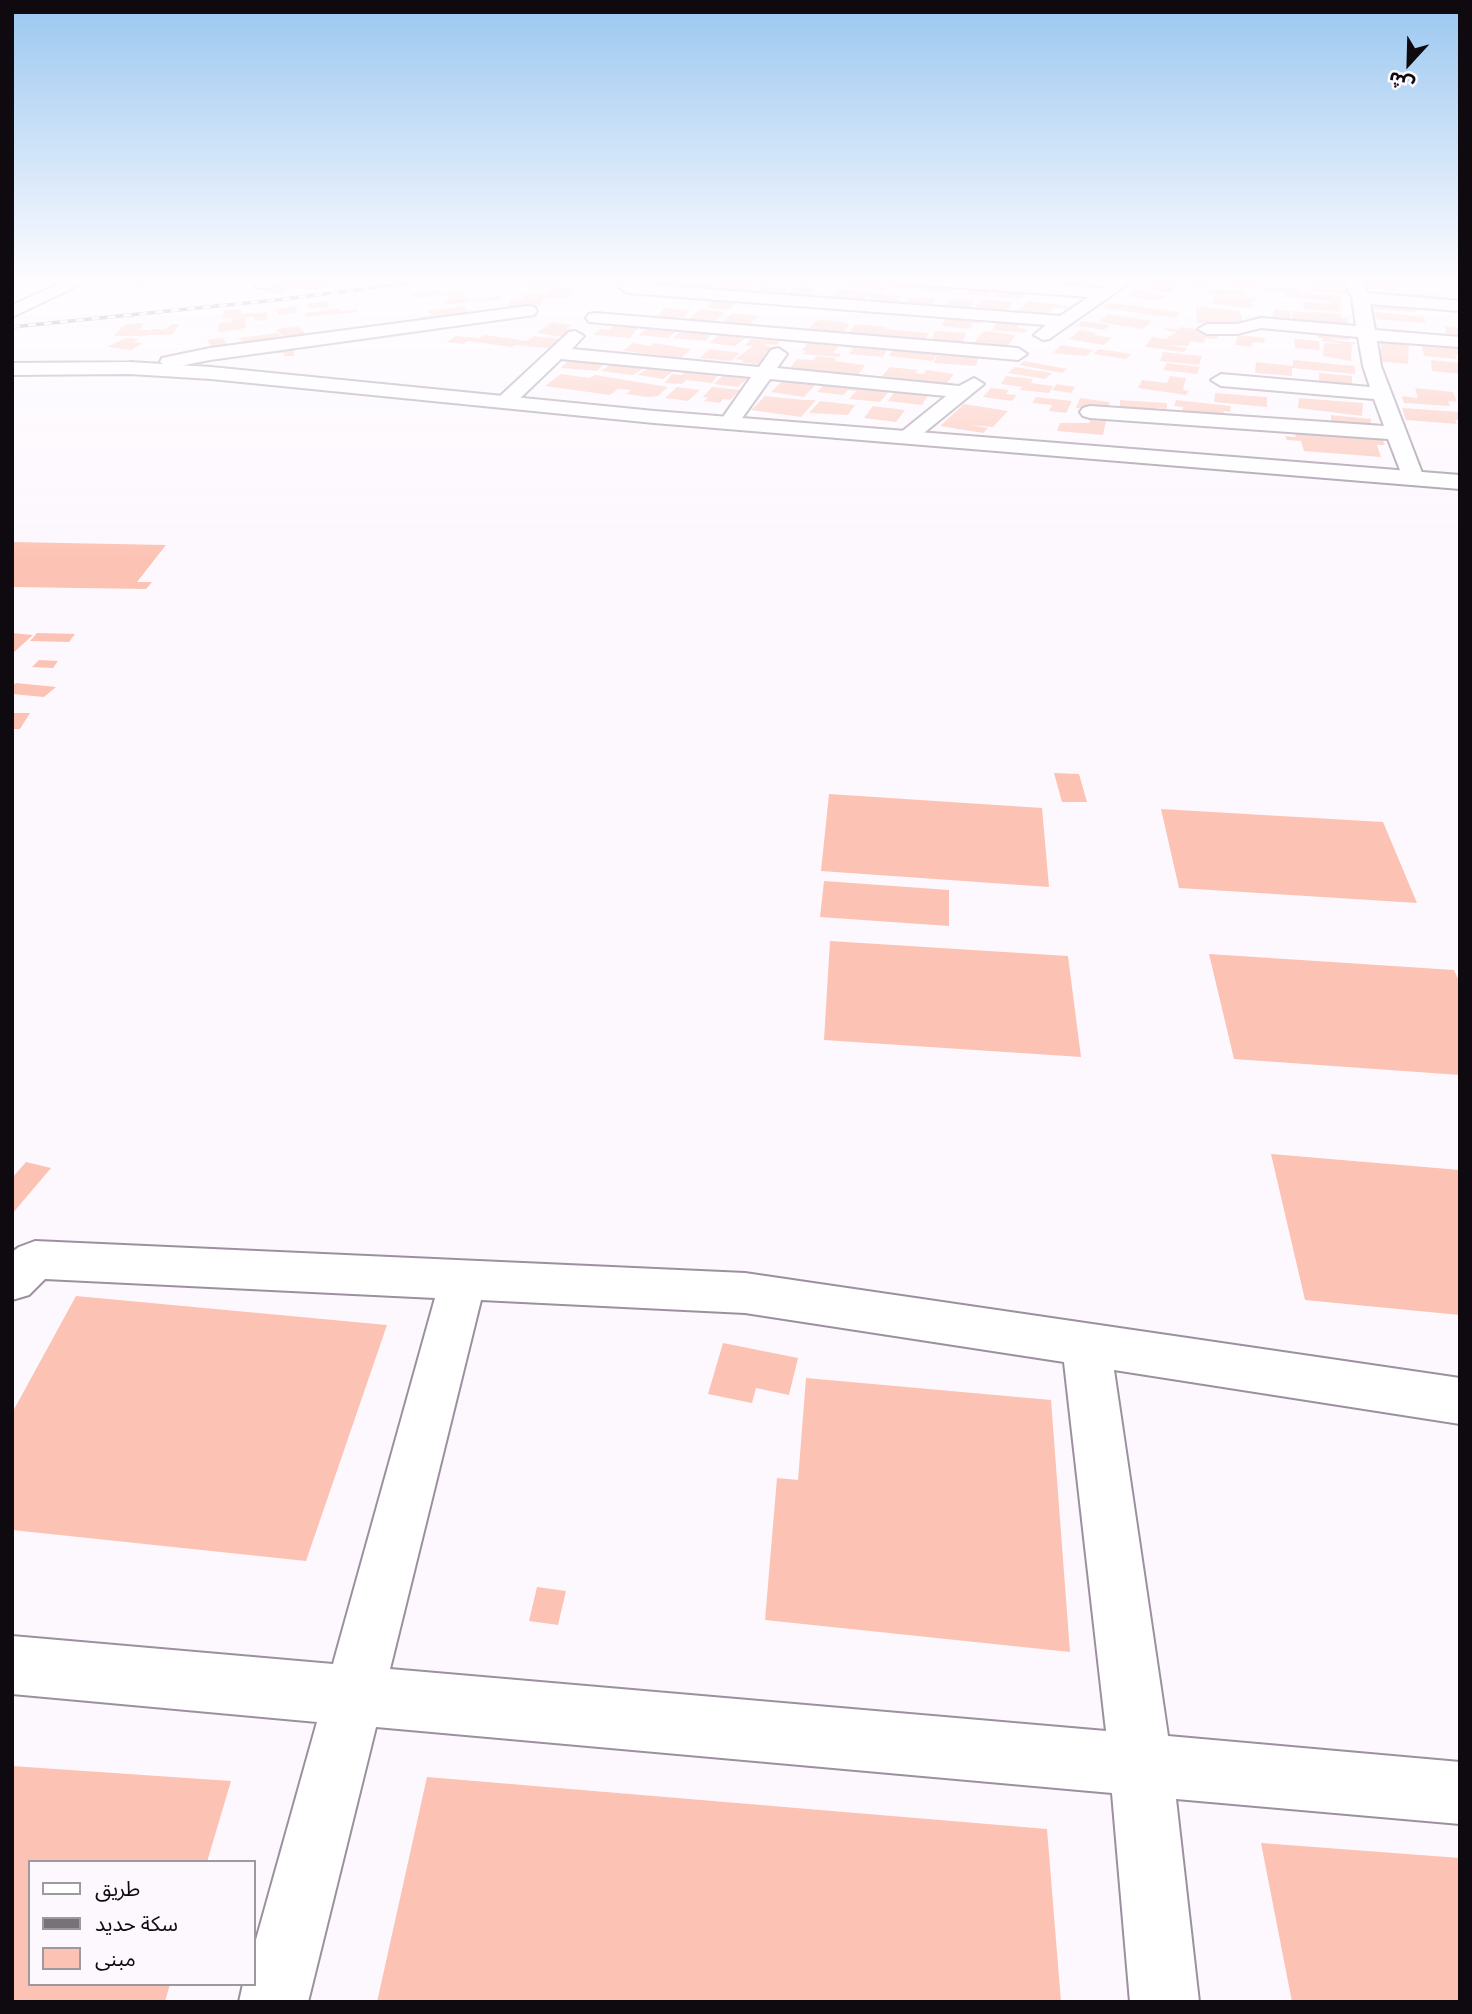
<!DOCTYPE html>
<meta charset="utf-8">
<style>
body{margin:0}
#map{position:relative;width:1472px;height:2014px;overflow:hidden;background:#fdf8fe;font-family:"Exo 2","Noto Sans Arabic",sans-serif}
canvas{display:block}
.frame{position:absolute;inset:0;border:14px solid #0e0a0f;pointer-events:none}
.legend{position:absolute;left:28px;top:1860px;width:228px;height:126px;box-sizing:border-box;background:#fdf8fe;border:2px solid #9d999e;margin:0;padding:9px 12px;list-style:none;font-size:21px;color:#0e0a0f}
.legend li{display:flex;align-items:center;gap:14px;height:35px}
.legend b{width:35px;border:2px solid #9d999e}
.north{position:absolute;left:1374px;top:28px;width:70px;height:70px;-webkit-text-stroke:5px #fdf8fe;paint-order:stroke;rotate:202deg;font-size:19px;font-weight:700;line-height:28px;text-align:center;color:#0e0a0f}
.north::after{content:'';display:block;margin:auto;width:24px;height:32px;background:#0e0a0f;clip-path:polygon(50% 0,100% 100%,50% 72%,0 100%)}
</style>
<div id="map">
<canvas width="1472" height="2014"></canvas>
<div class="frame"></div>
<ul class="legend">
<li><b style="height:9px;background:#fff"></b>طريق</li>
<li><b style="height:9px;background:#777278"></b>سكة حديد</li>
<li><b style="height:19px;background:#fcc3b4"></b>مبنى</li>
</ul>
<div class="north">ش</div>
</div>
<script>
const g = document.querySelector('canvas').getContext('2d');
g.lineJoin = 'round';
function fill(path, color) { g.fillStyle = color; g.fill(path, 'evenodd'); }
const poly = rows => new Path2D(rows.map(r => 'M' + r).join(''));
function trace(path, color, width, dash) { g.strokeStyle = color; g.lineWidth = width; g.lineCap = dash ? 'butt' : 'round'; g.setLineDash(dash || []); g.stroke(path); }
fill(poly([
 [190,278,225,278,216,282,206,281,196,286,177,285],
 [292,278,320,278,344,280,316,290,291,287,280,294,265,292],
 [546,278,577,278,573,280,578,283,552,287,574,288,568,299,544,298,539,307,507,307,512,299,522,300,525,294,548,294,552,287,536,290,523,282],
 [658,278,690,278,713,281,706,289,672,286,679,280,669,287,648,284],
 [855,278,859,278,882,280,873,289,844,286],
 [1000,278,1054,278,1053,282,1040,281,1039,285],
 [1068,278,1109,278,1108,281,1097,280,1095,283,1090,283,1088,287,1064,285],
 [1157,278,1204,278,1211,280,1208,288,1154,283],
 [1230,278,1348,278,1349,288,1257,282,1257,289,1230,287],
 [117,279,153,283,144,287,108,283,98,287,90,286],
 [1363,280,1397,283,1398,291,1364,288],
 [891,281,919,283,913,290,887,288,884,291,875,290,878,286,886,286],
 [724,283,755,286,747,293,715,290],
 [799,284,810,285,808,288,818,289,808,298,788,294],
 [925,284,953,285,951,291,922,291],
 [1152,284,1175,286,1171,293,1148,290],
 [762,285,788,287,784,293,757,292],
 [1260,285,1297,288,1297,293,1342,296,1342,305,1339,304,1341,312,1304,309,1302,302,1330,304,1329,301,1284,297,1285,292,1260,290],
 [970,287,993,289,988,296,965,294],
 [1312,287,1350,290,1350,294,1312,291],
 [841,289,870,293,862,301,832,297],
 [996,289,1024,291,1022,299,993,297],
 [1209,289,1245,291,1244,296,1256,297,1255,302,1252,302,1252,308,1212,304,1214,295,1208,294],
 [439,290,443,295,416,298,412,293],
 [1136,290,1167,296,1158,301,1127,296],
 [463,292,471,302,447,304,444,300,451,299,447,294],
 [873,293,903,296,896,304,866,301],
 [1404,294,1437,294,1441,304,1421,302,1419,297,1405,296],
 [500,296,502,300,472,302,470,299],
 [909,297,935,299,932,307,905,305],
 [711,298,738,301,729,310,706,308,712,302,708,302],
 [950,299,962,299,975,300,968,310,943,308],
 [981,300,990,300,1013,302,1005,314,973,310],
 [327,301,329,307,309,309,307,303],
 [1028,301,1069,306,1067,309,1054,307,1046,316,1017,312],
 [1366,301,1412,304,1416,312,1368,309],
 [1107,303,1123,304,1180,312,1175,318,1103,308],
 [295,306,298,313,278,315,276,309],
 [464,306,472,315,423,321,420,317,432,315,427,311],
 [1196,306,1240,311,1244,326,1197,323],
 [340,308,341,311,356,309,358,312,306,317,304,313],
 [665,308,690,310,682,320,655,318],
 [241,309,241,314,268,312,267,320,254,321,255,317,246,317,245,325,255,323,246,325,247,328,218,332,219,323,231,322,232,318,223,318,224,310],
 [700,309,725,312,715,321,688,320],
 [1274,309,1291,311,1290,320,1272,318],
 [1293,311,1313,313,1314,315,1314,312,1341,314,1341,318,1348,318,1348,326,1292,320],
 [1369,311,1424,317,1426,323,1371,319],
 [732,313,758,316,748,326,722,323],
 [1108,314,1152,321,1143,329,1099,322],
 [958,316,983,319,980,324,973,323,970,329,941,326,946,318,956,319],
 [821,320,837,321,849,324,841,335,808,330,814,322],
 [998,320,1030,320,1027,326,1019,325,1018,328,1028,329,1025,333,992,330],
 [1082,321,1110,325,1104,330,1077,326],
 [552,322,572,325,566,329,573,329,563,337,536,333],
 [144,323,139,330,152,330,147,336,114,336,125,324],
 [172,324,180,324,171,335,148,335,154,329,165,329],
 [614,324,640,325,630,338,594,335,600,329,609,330],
 [855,324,887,327,886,329,929,333,925,340,885,337,883,340,869,339,871,335,849,333],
 [299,326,306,335,284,338,276,329],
 [650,326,656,327,654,329,676,331,668,338,639,335],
 [1445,326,1460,328,1460,338,1446,336],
 [1181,327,1221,332,1217,339,1206,338,1203,343,1191,341,1188,346,1166,345,1187,348,1184,352,1145,347,1152,337,1166,339,1176,332,1164,330,1166,328,1179,329],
 [1080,330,1097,333,1093,335,1112,338,1104,345,1069,339],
 [681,331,712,334,705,341,673,338],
 [935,331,966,333,962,344,931,341],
 [984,331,1016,335,1006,348,973,344],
 [1317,331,1347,333,1349,340,1326,339,1356,343,1352,345,1351,361,1323,356,1324,343,1344,344,1321,341,1323,338,1318,338],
 [278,333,283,340,244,344,239,338],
 [720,334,746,338,735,346,709,343],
 [485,335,527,341,534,336,560,339,548,348,516,345,512,347,468,341,463,344,447,342,456,336,479,338],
 [1238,335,1265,338,1264,343,1253,342,1251,347,1235,345],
 [125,338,139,339,133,342,143,343,131,350,107,347],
 [223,338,227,344,211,346,207,340],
 [750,339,780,341,777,345,766,344,764,346,775,347,772,351,763,353,773,354,762,365,741,362,744,360,735,359,753,346,745,346],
 [1294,339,1319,341,1320,350,1295,348],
 [1393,340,1409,342,1408,364,1377,361,1376,348,1381,349,1381,342,1393,343],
 [1421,342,1460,346,1460,355,1455,355,1457,359,1424,356],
 [633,343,651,346,654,343,691,349,681,358,623,351],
 [808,343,839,346,833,353,841,354,839,357,803,354,806,351,802,350],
 [845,343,889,346,883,357,849,354,853,348,843,347],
 [1061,345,1093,350,1086,356,1053,353],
 [295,347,294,356,284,356,284,353,268,354,268,348],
 [894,347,938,351,933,361,889,356],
 [709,349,740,353,731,361,700,358],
 [1099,349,1131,354,1126,359,1093,354],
 [938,352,979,355,976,366,934,363],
 [1163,352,1202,356,1199,365,1160,361],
 [816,356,836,358,834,361,865,365,858,375,790,368,797,359,813,360],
 [570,359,607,361,597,371,561,368],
 [1293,360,1355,366,1355,374,1292,368,1292,376,1255,373,1256,362,1293,366],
 [1431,360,1460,363,1460,374,1432,371],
 [615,361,649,365,633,375,601,371],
 [1024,361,1067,369,1062,373,1019,365],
 [1167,363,1200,367,1197,374,1163,370],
 [651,366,676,369,663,379,638,375],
 [890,367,918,370,915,373,923,374,927,370,954,374,946,384,882,376],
 [1015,367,1052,373,1045,379,1008,373],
 [687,369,720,372,712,383,686,380,682,384,665,383,672,374,682,375],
 [1319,373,1352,376,1352,390,1319,386],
 [561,374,590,378,595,375,668,387,658,396,648,397,626,394,631,390,618,389,610,395,545,386],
 [723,375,748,378,738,387,714,384],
 [1006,376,1033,379,1031,383,1053,386,1049,393,1020,390,1022,387,1001,384],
 [1170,376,1186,378,1183,390,1189,391,1186,395,1138,388,1142,380,1167,383],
 [786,377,818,382,804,397,771,392],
 [826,382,890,390,880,402,849,399,856,391,848,390,843,395,817,392],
 [1057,384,1075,387,1071,393,1052,390],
 [677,387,700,390,688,401,665,398],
 [712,387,740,390,730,400,723,399,720,403,704,401,708,398,703,397],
 [898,387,930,392,922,405,888,401],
 [991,388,1009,390,1006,394,1017,395,1012,401,983,397],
 [1415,388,1453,392,1457,402,1448,401,1450,406,1404,403,1402,396,1418,398],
 [1215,393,1267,397,1267,407,1214,402],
 [765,396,804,400,816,400,801,417,751,410],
 [1036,397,1072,401,1066,413,1049,411,1052,405,1032,403],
 [1080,398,1110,402,1106,411,1076,408],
 [1299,398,1363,403,1362,416,1298,408],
 [1120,400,1167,403,1167,409,1156,408,1156,411,1120,411],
 [1176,400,1231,406,1230,412,1224,411,1223,415,1182,411,1183,407,1174,406],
 [820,401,855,405,848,415,809,413],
 [964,404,1008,411,993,427,970,425,988,428,983,433,940,426],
 [873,406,905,410,896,422,864,418],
 [1402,408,1460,412,1460,420,1455,420,1457,424,1406,420],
 [1331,415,1371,419,1371,430,1331,425],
 [1090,420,1106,421,1103,435,1057,431,1060,423,1089,423],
 [1294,432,1382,438,1385,445,1377,445,1381,457,1304,451,1301,441,1287,440,1285,436,1296,437],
 [12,542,166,545,137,582,152,582,146,589,12,587],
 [12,633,33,635,12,654],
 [37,633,75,634,69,642,30,641],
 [39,660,58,661,53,668,32,667],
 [16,683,56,687,44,697,12,694,12,686],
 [12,713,30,713,20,729,12,729],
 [1054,773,1079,774,1087,802,1062,802],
 [829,794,1042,808,1049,887,821,871],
 [1161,809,1383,822,1417,903,1179,888],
 [824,881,949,890,949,926,820,917],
 [830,941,1068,956,1081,1057,824,1040],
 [1209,954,1454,970,1460,983,1460,1075,1234,1059],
 [1271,1154,1460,1170,1460,1315,1305,1300],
 [26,1162,51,1168,12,1214,12,1178],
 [76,1296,387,1325,306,1561,12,1530,12,1413],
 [723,1343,798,1358,789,1395,756,1388,752,1403,708,1394],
 [806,1378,1051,1400,1070,1652,765,1620,777,1478,798,1480],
 [537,1587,566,1591,558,1625,529,1621],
 [12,1766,231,1781,207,1862,30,1862,30,1984,170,1984,165,2002,12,2002],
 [427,1777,1047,1829,1061,2002,377,2002],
 [1261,1843,1460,1858,1460,2002,1292,2002]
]), '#fcc3b4');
const minor = poly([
 [73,278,94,278,12,317,12,305,73,278],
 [264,278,284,278,269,288,257,288,255,285,264,278],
 [887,278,963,278,1102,288,1117,278,1136,278,1049,339,1043,340,1034,335,1046,325,628,293,620,288,628,283,1060,316,1089,297,895,283,887,278],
 [1344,278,1360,278,1367,293,1460,301,1460,311,1370,304,1375,330,1460,337,1460,347,1377,341,1381,366,1424,478,1421,483,1405,483,1388,439,1090,418,1083,416,1080,412,1083,408,1090,406,1384,426,1374,399,1221,386,1211,380,1221,374,1370,387,1363,366,1358,337,1261,328,1237,334,1207,334,1198,329,1207,324,1237,324,1261,318,1356,326,1352,298,1344,278],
 [528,306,534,307,537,311,534,315,210,360,169,368,160,362,162,358,210,348,528,306],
 [595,313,1018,348,1027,354,1018,360,589,322,586,318,589,314,595,313],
 [575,331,584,336,572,349,759,367,771,350,778,348,787,354,777,368,959,386,974,378,984,384,914,441,907,443,900,441,896,437,900,433,946,396,770,379,740,421,733,423,726,421,723,417,751,377,561,359,512,406,498,406,495,402,498,398,569,332,575,331],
 [35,1241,745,1273,1460,1378,1460,1424,1114,1370,1168,1736,1460,1762,1460,1824,1176,1799,1199,2002,1130,2002,1112,1793,376,1727,308,2002,239,2002,243,1984,254,1984,254,1947,317,1722,12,1694,12,1636,333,1664,435,1298,45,1279,29,1295,12,1300,12,1252,19,1247,35,1241],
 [481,1300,745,1313,1064,1362,1106,1731,390,1669,481,1300]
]);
const major = poly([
 [130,362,211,367,654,411,1460,475,1460,489,654,423,211,379,130,374,12,375,12,363,130,362]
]);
trace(minor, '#9c909f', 4);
trace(major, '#9c909f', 4);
fill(minor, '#fff');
fill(major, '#fff');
const rail = poly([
 [12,327,285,299,445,278]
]);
trace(rail, '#777278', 3.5);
trace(rail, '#fdf8fe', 2.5, [8]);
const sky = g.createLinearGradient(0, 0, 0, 560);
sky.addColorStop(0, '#9ac7f0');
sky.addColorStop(0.5, '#fefcff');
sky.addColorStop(1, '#fefcff00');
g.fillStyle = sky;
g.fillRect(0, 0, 1472, 560);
</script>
